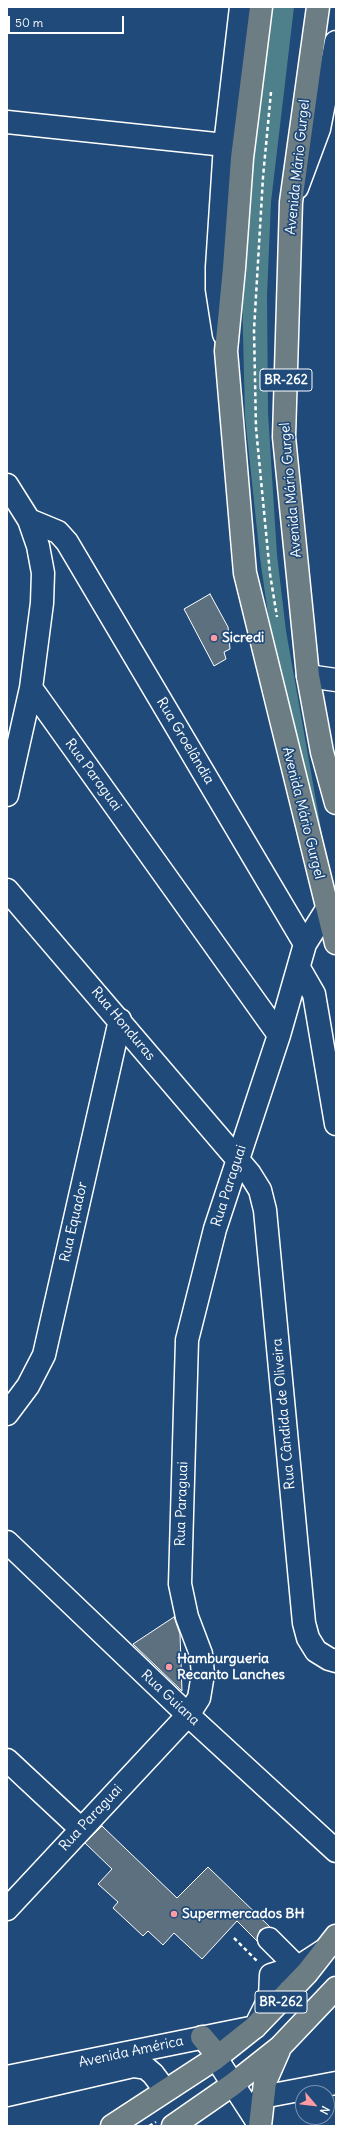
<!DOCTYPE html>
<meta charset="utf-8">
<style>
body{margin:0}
#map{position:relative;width:343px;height:2133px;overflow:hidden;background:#1f4a7a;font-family:Delius,sans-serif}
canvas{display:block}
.frame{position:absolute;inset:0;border:8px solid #fff;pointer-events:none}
.north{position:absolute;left:295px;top:2085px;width:40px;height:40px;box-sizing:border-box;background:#1f4a7a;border:1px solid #7992af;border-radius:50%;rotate:118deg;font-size:11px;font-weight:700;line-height:16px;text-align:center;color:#fff}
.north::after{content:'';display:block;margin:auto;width:14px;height:18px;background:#ff9aa2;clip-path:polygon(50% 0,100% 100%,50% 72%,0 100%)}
.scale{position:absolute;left:8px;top:16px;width:116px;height:18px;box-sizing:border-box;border:2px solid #fff;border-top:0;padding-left:5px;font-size:12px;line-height:14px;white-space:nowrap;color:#fff;-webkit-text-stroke:3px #1f4a7a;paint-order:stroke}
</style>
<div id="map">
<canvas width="343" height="2133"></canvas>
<div class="frame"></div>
<div class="north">N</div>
<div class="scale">50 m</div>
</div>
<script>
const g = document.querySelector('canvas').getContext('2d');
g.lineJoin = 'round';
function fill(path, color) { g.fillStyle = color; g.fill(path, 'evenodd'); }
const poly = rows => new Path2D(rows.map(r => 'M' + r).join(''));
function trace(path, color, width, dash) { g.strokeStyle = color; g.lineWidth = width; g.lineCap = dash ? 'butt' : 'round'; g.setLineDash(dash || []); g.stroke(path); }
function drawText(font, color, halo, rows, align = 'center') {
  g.font = font + ' Delius,sans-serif'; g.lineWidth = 3.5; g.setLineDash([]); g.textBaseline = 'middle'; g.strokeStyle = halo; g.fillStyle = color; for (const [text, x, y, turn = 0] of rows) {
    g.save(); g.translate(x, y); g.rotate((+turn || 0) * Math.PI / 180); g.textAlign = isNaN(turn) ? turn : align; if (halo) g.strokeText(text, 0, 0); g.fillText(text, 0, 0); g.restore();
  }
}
fill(poly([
 [266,7,294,7,271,202,267,295,268,413,277,555,286,631,323,840,312,843,271,635,260,558,245,416,242,293,245,197]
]), '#4e808c');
const building = poly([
 [210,594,228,627,230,649,224,652,226,659,214,666,184,609,210,594],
 [174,1617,180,1634,182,1691,133,1644,174,1617],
 [102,1826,177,1898,208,1867,270,1927,260,1930,257,1941,237,1921,202,1959,174,1933,163,1945,148,1931,143,1936,113,1908,118,1902,98,1884,112,1869,85,1843,102,1826]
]);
fill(building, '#5d707f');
trace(building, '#fff', 1);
const minor = poly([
 [7,122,225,145],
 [297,188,319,129,336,42],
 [224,334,217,289,217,267,225,145,241,7],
 [7,485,29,520,38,546,43,573,42,603,31,688,7,795],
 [29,520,58,532,67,542,305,944,327,909],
 [308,676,336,680],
 [31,688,279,1035],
 [7,890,250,1174,260,1190,265,1210,304,1623,308,1638,316,1651,329,1659,336,1661],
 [299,968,314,994,336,1124],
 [7,1414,28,1386,44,1355,120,1020],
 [7,1542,188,1715,336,1851],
 [7,1760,81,1829],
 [7,1909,188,1715,199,1698,203,1674,201,1654,187,1617,180,1584,187,1340,215,1229,279,1035,305,944],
 [269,1939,297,1967],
 [216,2058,260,2126],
 [7,2077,255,2027,270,1997,271,1975,300,1966,323,1951],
 [7,2095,133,2066,146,2068,153,2074,165,2090],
 [262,2097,336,2083]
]);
const major = poly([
 [261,7,242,158,234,268,226,351,245,573,336,943],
 [318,7,291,202,284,437,308,676,322,752,336,803],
 [202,2037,213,2050,216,2058],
 [112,2126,216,2058,255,2027,307,1973,336,1936],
 [173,2126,232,2085,280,2047,336,1988],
 [260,2126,265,2082,279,2050]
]);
trace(minor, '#fff', 25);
trace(major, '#fff', 25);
trace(poly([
 [271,92,263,177,254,330,256,428,270,574,277,617],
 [234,1938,258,1962],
 [149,2126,156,2122]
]), '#fff', 2.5, [4, 3]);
trace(minor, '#1f4a7a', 22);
trace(major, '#6c7e84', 22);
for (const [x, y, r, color] of [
 [214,638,4,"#ff9aa2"],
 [169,1667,4,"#ff9aa2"],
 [174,1914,4,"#ff9aa2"]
]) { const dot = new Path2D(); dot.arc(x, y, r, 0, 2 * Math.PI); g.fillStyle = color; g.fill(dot); trace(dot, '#1f4a7a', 1.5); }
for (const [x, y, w] of [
 [286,380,52],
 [281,2002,52]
]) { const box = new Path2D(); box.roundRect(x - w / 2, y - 11, w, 22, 3); g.fillStyle = '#1f4a7a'; g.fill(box); trace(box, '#fff', 1); }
drawText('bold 13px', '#fff', null, [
 ["BR-262",286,380],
 ["BR-262",281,2002]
]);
drawText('14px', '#fff', '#1f4a7a', [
 ["Avenida Mário Gurgel",298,167,-84],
 ["Avenida Mário Gurgel",291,490,-95],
 ["Rua Groelândia",185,741,59],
 ["Rua Paraguai",93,775,54],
 ["Avenida Mário Gurgel",303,813,76],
 ["Rua Honduras",123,1024,50],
 ["Rua Paraguai",229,1186,-72],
 ["Rua Equador",74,1222,-77],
 ["Rua Cândida de Oliveira",284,1414,-95],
 ["Rua Paraguai",182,1504,-88],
 ["Rua Guiana",170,1698,43],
 ["Rua Paraguai",91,1818,-47],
 ["Avenida América",131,2052,-12]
]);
drawText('bold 14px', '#fff', '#1f4a7a', [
 ["Sicredi",222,638],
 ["Hamburgueria",177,1659],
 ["Recanto Lanches",177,1675],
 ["Supermercados BH",182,1914]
], 'left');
</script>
